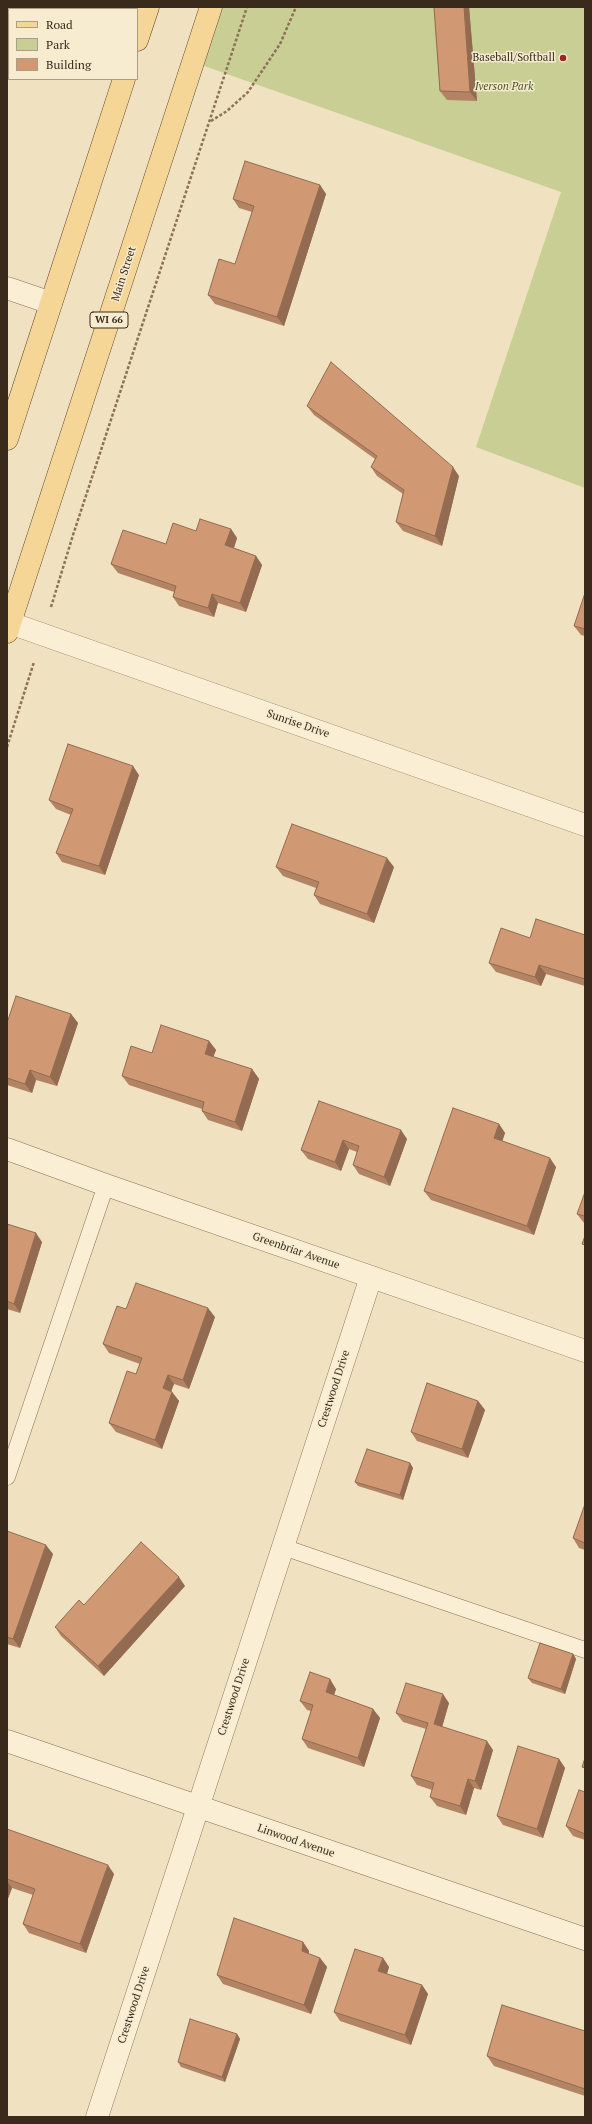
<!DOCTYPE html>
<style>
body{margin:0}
#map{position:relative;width:592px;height:2124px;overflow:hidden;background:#f0e1c0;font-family:"PT Serif",serif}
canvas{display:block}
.frame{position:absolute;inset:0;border:8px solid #392a1c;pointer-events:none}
.legend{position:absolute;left:8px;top:8px;width:130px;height:72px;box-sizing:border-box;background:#f7ebd0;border:1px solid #ab9e88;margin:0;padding:5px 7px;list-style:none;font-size:12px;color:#392a1c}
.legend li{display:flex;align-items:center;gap:8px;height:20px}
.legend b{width:20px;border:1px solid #ab9e88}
</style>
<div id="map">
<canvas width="592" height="2124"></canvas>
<div class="frame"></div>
<ul class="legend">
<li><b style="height:5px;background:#f5d696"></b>Road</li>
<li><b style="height:11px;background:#c8ce94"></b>Park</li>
<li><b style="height:11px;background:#d09974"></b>Building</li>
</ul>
</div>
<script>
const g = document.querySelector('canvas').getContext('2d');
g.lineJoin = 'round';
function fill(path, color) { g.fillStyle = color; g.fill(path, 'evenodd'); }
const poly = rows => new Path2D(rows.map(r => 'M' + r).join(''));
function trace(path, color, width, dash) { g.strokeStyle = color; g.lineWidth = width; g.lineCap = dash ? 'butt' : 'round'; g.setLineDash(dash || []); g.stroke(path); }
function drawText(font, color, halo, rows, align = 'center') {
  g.font = font + ' "PT Serif",serif'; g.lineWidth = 3; g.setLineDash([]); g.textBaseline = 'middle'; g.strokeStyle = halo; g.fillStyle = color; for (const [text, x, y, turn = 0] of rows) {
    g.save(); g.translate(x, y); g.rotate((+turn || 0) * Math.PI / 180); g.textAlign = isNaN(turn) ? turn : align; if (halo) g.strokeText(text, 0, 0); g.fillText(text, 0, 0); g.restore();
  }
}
fill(poly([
 [211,7,585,7,585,488,476,447,561,192,193,62]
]), '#c8ce94');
const service = poly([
 [7,1477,106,1185],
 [283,1547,585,1650]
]);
const minor = poly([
 [7,288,51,303],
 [10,623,585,825],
 [7,1149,106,1185,585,1351],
 [7,1741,585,1939],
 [97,2117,371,1277]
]);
const primary = poly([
 [137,40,148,7],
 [7,439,124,79],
 [7,632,211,7]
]);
trace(service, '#8a7157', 17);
trace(minor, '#8a7157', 23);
trace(primary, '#57402c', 23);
trace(poly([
 [211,121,227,111,248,92,280,44,296,7],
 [51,607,73,535,247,7],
 [7,747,34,662]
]), '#8a7157', 2.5, [3, 2]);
trace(service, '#faeed4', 16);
trace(minor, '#faeed4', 22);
trace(primary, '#f5d696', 22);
fill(poly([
 [434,7,469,7,477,101,447,100,440,91],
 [320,185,326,194,284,326,215,304,208,295,235,264,252,212,239,208,233,199],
 [307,406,459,476,442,546,403,531,396,522,403,494,377,476,371,467,375,459,314,415],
 [231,529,237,538,234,548,256,556,262,565,246,612,218,603,214,617,179,606,173,597,174,592,118,573,111,564,166,544,196,531],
 [585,593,585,636,581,635,574,626],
 [139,775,105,875,62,862,56,853,71,815,56,809,49,800],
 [276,867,394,867,374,923,320,904,314,895,316,888,283,876],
 [585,935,585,986,546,974,541,986,496,972,489,963,530,938],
 [71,1014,78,1023,57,1086,36,1080,32,1093,7,1085,7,1023],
 [209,1041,216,1050,213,1057,252,1069,259,1079,242,1131,208,1120,202,1111,202,1109,129,1085,122,1076,152,1053],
 [319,1101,407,1139,390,1186,359,1174,353,1165,357,1152,349,1149,341,1171,308,1159,301,1150],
 [499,1124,505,1133,502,1141,556,1167,534,1235,431,1200,424,1191],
 [577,1214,585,1216,585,1223,584,1223],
 [7,1224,42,1242,20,1313,7,1309],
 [126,1309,215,1317,189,1389,174,1384,171,1391,172,1392,179,1401,162,1449,116,1432,109,1423,136,1374,140,1364,109,1353,103,1344],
 [478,1401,485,1410,468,1458,417,1441,411,1432],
 [410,1463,413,1468,403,1500,358,1486,355,1482],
 [585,1504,585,1550,579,1548,573,1538],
 [7,1531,53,1554,20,1648,7,1644],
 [185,1586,104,1676,61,1636,55,1627,84,1605],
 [573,1654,576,1659,565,1694,532,1683,528,1678],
 [336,1689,334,1695,373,1709,380,1718,364,1767,308,1748,302,1739,311,1711,307,1710,300,1701],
 [449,1703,442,1727,493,1750,481,1790,474,1788,466,1815,437,1806,430,1797,432,1790,417,1785,411,1776,426,1729,403,1722,396,1713],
 [559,1759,565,1768,543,1838,503,1825,497,1816],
 [585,1792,585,1840,573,1836,566,1826],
 [7,1829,114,1874,86,1953,29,1933,23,1924,33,1895,12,1888,7,1901],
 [303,1942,309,1951,309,1954,320,1958,327,1967,311,2014,223,1984,217,1975],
 [383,1958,389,1967,387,1974,422,1985,428,1994,411,2045,340,2021,334,2012],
 [585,2031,585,2096,494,2066,487,2056],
 [237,2034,240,2039,225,2082,181,2067,178,2062]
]), '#b38464');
fill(poly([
 [464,7,469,7,477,101,470,92],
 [320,185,326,194,284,326,277,317],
 [453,467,459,476,442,546,435,536],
 [231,529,237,538,232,554,225,545],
 [256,556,262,565,246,612,240,603],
 [212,594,218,603,214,617,208,608],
 [133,766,139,775,105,875,99,866],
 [387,858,394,867,374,923,367,914],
 [539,965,546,974,541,986,535,977],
 [71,1014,78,1023,57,1086,50,1077],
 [209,1041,216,1050,211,1063,205,1054],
 [252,1069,259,1079,242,1131,235,1122],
 [30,1070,36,1080,32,1093,25,1084],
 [499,1124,505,1133,500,1148,494,1138],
 [401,1130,407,1139,390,1186,384,1177],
 [343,1140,349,1149,341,1171,335,1162],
 [550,1158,556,1167,534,1235,527,1226],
 [36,1233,42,1242,20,1313,14,1304],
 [208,1308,215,1317,189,1389,183,1380],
 [168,1375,174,1384,169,1397,163,1388],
 [172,1392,179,1401,162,1449,155,1440],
 [478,1401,485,1410,468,1458,462,1449],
 [410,1463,413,1468,403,1500,400,1495],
 [46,1545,53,1554,20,1648,13,1639],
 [179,1577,185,1586,104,1676,98,1666],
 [573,1654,576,1659,565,1694,561,1689],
 [330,1679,336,1689,332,1701,326,1692],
 [443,1694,449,1703,440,1734,434,1724],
 [373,1709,380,1718,364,1767,358,1758],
 [487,1741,493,1750,481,1790,475,1781],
 [559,1759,565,1768,543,1838,537,1829],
 [468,1779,474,1788,466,1815,460,1806],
 [108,1865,114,1874,86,1953,80,1944],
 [7,1881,12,1888,7,1901],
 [303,1942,309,1951,308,1960,302,1951],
 [320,1958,327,1967,311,2014,304,2005],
 [383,1958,389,1967,385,1980,378,1971],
 [422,1985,428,1994,411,2045,405,2035],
 [237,2034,240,2039,225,2082,222,2077]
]), '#926b51');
const building = poly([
 [434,7,464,7,470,92,440,91,434,7],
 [245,161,320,185,277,317,208,295,219,259,235,264,254,206,233,199,245,161],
 [331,362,453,467,435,536,396,522,404,490,371,467,377,456,307,406,331,362],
 [200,519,231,529,225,545,256,556,240,603,212,594,208,608,173,597,176,586,111,564,123,530,166,544,173,523,196,531,200,519],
 [585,593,585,629,574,626,585,593],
 [68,744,133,766,99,866,56,853,73,809,49,800,68,744],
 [292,824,387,858,367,914,314,895,319,882,276,867,292,824],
 [536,919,585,935,585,979,539,965,535,977,489,963,501,928,530,938,536,919],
 [16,996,71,1014,50,1077,30,1070,25,1084,7,1078,7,1023,16,996],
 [161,1025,209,1041,205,1054,252,1069,235,1122,202,1111,204,1102,122,1076,131,1046,152,1053,161,1025],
 [319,1101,401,1130,384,1177,353,1165,359,1146,343,1140,335,1162,301,1150,319,1101],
 [453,1108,499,1124,494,1138,550,1158,527,1226,424,1191,453,1108],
 [585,1192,585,1216,577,1214,585,1192],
 [7,1224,36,1233,14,1304,7,1301,7,1224],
 [585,1236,585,1245,582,1244,585,1236],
 [136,1283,208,1308,183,1380,168,1375,163,1388,172,1392,155,1440,109,1423,127,1371,136,1374,142,1358,103,1344,117,1306,126,1309,136,1283],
 [427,1383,478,1401,462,1449,411,1432,427,1383],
 [367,1449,410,1463,400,1495,355,1482,367,1449],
 [585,1504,585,1543,573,1538,585,1504],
 [7,1531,46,1545,13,1639,7,1637,7,1531],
 [141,1542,179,1577,98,1666,55,1627,79,1600,84,1605,141,1542],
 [540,1643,573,1654,561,1689,528,1678,540,1643],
 [310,1672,330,1679,326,1692,373,1709,358,1758,302,1739,313,1705,300,1701,310,1672],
 [406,1683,443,1694,434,1724,487,1741,475,1781,468,1779,460,1806,430,1797,434,1783,411,1776,428,1723,396,1713,406,1683],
 [518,1746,559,1759,537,1829,497,1816,518,1746],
 [585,1758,585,1768,582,1767,585,1758],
 [579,1790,585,1792,585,1834,566,1826,579,1790],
 [7,1829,108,1865,80,1944,23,1924,35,1889,7,1879,7,1829],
 [234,1918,303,1942,302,1951,320,1958,304,2005,217,1975,234,1918],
 [355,1949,383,1958,378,1971,422,1985,405,2035,334,2012,355,1949],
 [502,2005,585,2031,585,2089,487,2056,502,2005],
 [190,2019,237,2034,222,2077,178,2062,190,2019]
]);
fill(building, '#d09974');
trace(building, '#926b51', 1);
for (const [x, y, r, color] of [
 [563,58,4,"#9b2527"]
]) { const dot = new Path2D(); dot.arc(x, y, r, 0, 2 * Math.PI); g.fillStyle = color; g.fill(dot); trace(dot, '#f7ebd0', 1.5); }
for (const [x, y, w] of [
 [109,320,38]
]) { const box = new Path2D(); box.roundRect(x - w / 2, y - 8, w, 16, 3); g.fillStyle = '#f7ebd0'; g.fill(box); trace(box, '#392a1c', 1); }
drawText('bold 10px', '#392a1c', null, [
 ["WI 66",109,320]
]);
drawText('11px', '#392a1c', '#f7ebd0', [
 ["Baseball/Softball",555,58]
], 'right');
drawText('italic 11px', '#4a5622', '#f7ebd0', [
 ["Iverson Park",504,87]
]);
drawText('11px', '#392a1c', '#f7ebd0', [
 ["Main Street",124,274,-72],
 ["Sunrise Drive",298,724,19],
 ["Greenbriar Avenue",296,1251,19],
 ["Crestwood Drive",334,1389,-72],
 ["Crestwood Drive",234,1697,-72],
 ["Linwood Avenue",296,1841,19],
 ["Crestwood Drive",134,2005,-72]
]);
</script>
